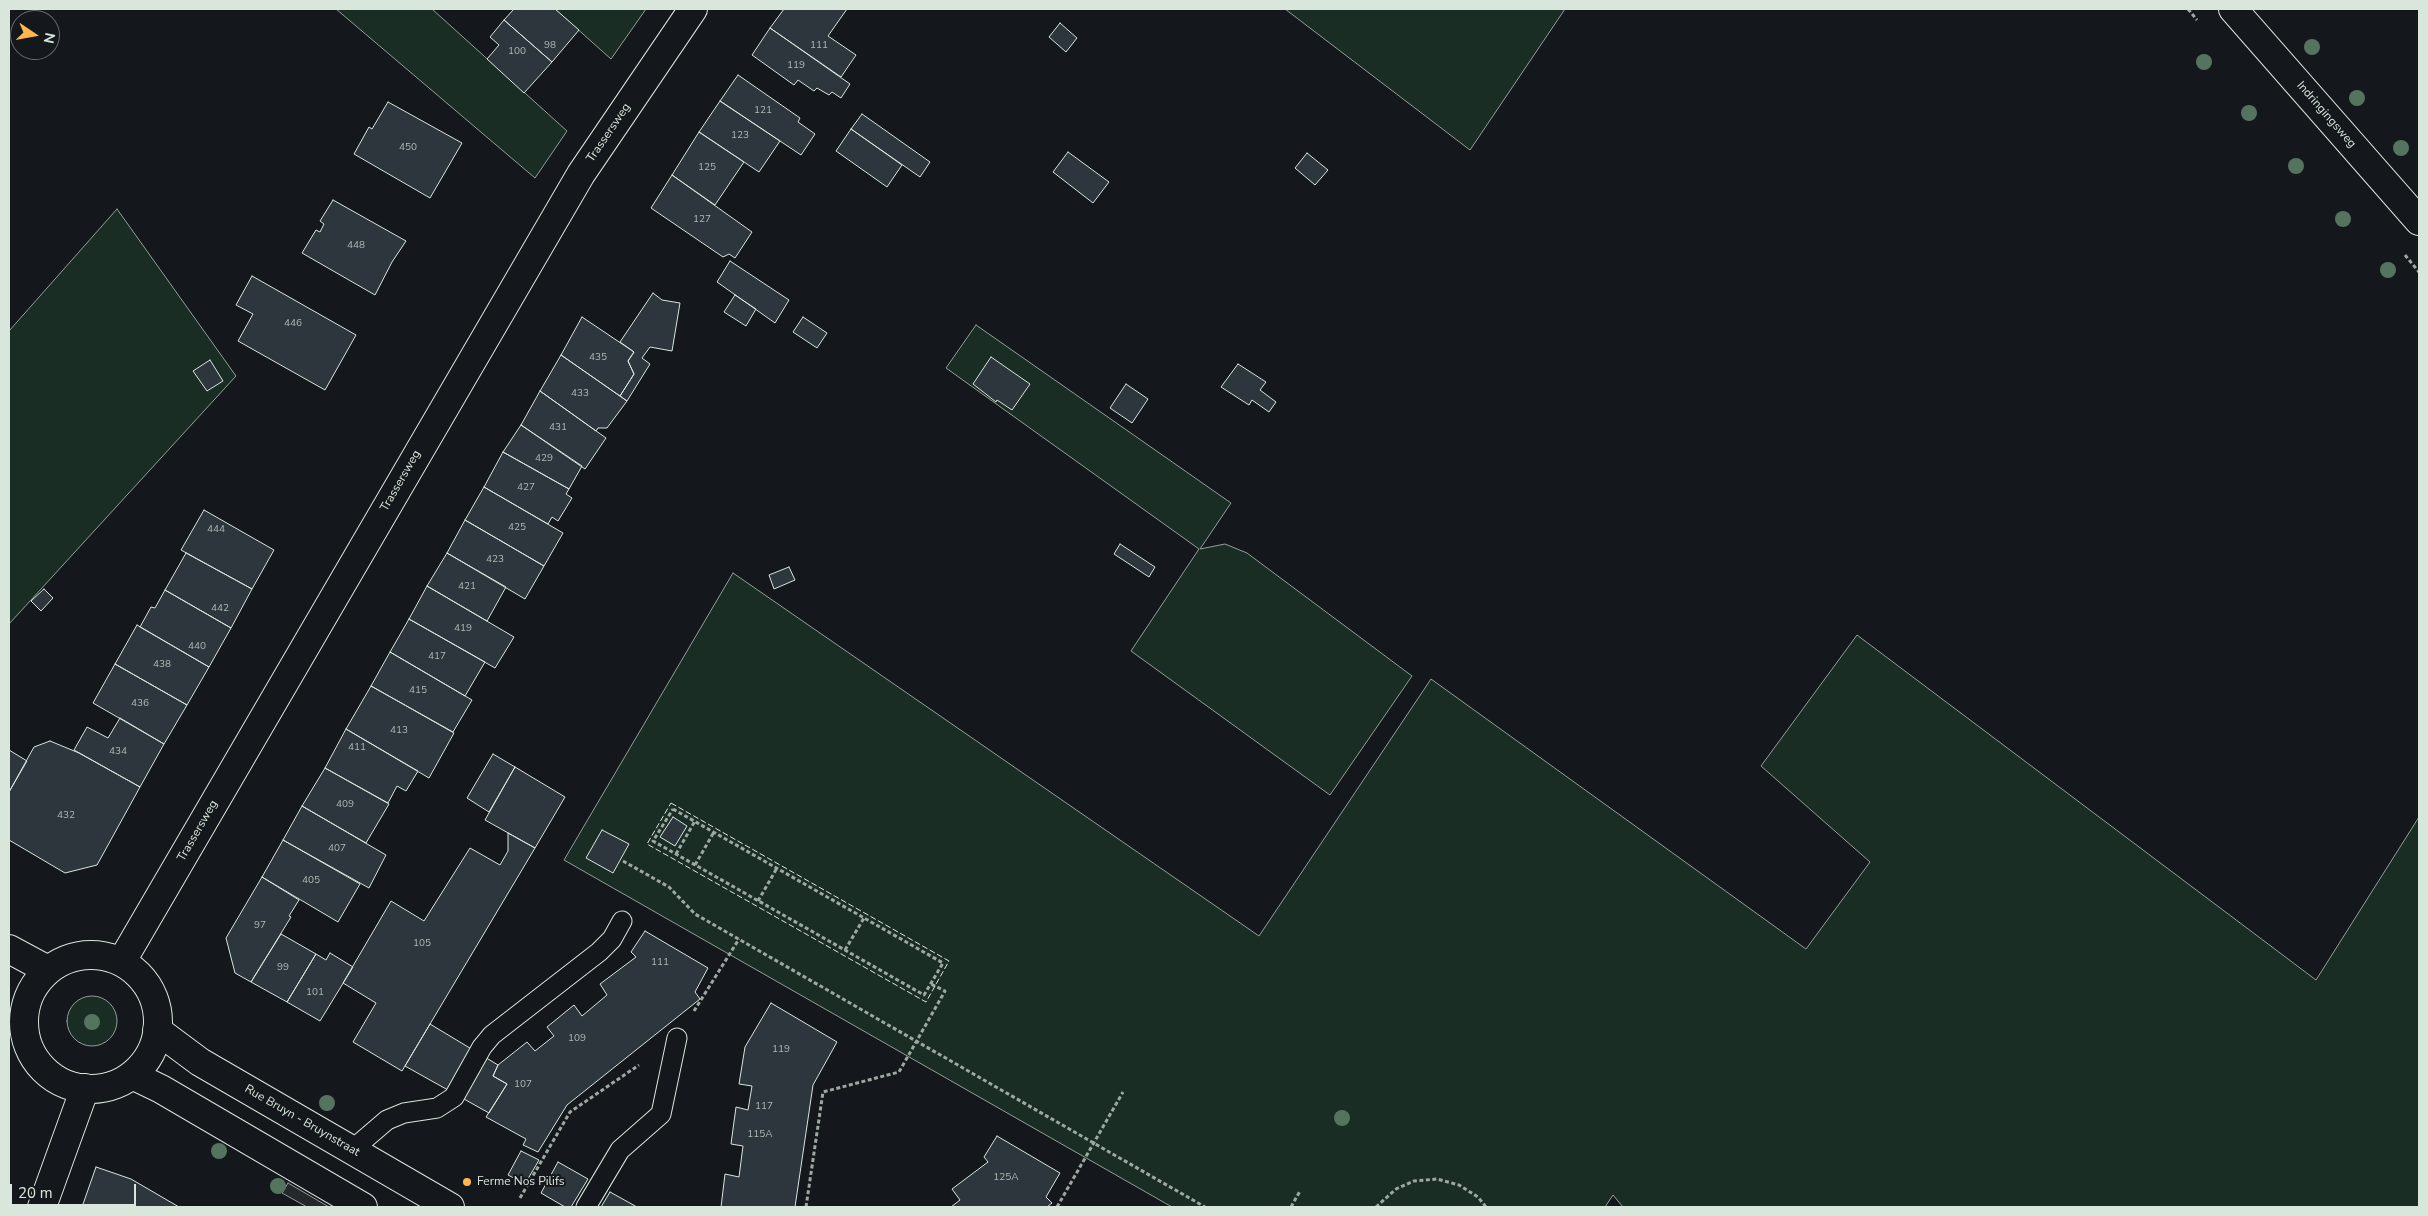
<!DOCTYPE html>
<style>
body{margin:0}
#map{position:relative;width:2428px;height:1216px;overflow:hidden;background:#14181c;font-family:"Nunito Sans",sans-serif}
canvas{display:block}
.frame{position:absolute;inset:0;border:10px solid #d8e6dc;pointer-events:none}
.north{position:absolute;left:10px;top:10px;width:50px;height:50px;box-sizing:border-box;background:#14181c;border:1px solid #626a69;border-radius:50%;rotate:102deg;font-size:14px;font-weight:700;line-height:20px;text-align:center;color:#d8e6dc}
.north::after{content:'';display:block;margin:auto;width:18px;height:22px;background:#ffb74d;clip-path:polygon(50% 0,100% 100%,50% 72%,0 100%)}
.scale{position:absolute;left:10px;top:1184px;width:126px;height:22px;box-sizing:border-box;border:2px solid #d8e6dc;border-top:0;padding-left:6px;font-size:15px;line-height:18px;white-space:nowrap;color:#d8e6dc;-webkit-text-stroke:4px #14181c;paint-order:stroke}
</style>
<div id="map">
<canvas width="2428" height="1216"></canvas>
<div class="frame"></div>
<div class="north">N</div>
<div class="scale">20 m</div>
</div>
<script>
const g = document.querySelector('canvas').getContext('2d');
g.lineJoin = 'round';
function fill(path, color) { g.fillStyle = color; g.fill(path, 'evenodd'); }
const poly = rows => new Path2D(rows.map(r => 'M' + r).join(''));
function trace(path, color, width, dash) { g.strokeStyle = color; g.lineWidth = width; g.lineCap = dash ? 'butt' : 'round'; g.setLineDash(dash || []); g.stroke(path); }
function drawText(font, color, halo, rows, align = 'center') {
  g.font = font + ' "Nunito Sans",sans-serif'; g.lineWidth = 4; g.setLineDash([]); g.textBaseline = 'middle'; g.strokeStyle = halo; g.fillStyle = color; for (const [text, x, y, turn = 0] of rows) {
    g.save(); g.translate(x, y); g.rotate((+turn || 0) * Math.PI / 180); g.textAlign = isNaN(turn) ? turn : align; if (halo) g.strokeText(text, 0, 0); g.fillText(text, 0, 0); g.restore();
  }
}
const green = poly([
 [336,9,432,9,567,131,535,178,336,9],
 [555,9,646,9,611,59,555,9],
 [1285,9,1565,9,1470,150,1285,9],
 [117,209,236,376,9,624,9,331,117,209],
 [976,325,1231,503,1200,549,1225,544,1247,553,1412,676,1330,795,1131,651,1199,549,946,368,976,325],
 [733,573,1259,936,1431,679,1806,949,1870,862,1761,766,1857,635,2316,980,2419,817,2419,1207,1623,1207,1613,1195,1605,1207,1172,1207,564,860,733,573],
 '67 1021a25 25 0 1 1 50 0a25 25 0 1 1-50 0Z'
]);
fill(green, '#1a2d24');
trace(green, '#939e99', 1);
const parking = poly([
 [288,1183,329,1207,307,1207,282,1193,288,1183]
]);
fill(parking, '#24282b');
trace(parking, '#939e99', 1);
const building = poly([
 [514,9,555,9,579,30,552,62,504,20,514,9],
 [784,9,847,9,828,36,856,55,841,77,770,28,784,9],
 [504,20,552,62,524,93,487,59,499,45,490,37,504,20],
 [1060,23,1077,38,1066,52,1049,37,1060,23],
 [770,28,850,84,841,98,832,92,829,95,817,88,814,91,798,80,794,85,752,55,770,28],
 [738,75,800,118,798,122,815,134,801,155,720,101,738,75],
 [720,101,780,141,759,172,699,132,720,101],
 [388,102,462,143,430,198,354,154,369,127,372,129,388,102],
 [862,114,930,162,920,177,851,129,862,114],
 [851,129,902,165,887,187,836,151,851,129],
 [699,132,744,162,715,205,672,175,699,132],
 [1068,152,1109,182,1093,203,1053,172,1068,152],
 [1307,153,1328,170,1315,185,1295,168,1307,153],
 [672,175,752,232,735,258,729,254,723,257,651,208,672,175],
 [333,200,406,241,392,262,375,295,302,253,316,230,320,232,324,224,320,221,333,200],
 [730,261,789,300,775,323,717,282,730,261],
 [252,276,356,335,325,390,238,341,253,314,236,305,252,276],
 [653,293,662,300,680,303,672,351,650,347,642,358,650,364,627,401,620,396,634,374,628,361,634,352,620,342,653,293],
 [735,295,756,309,746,326,724,312,735,295],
 [582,317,634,352,628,361,634,374,620,396,561,355,582,317],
 [803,317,827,333,817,348,793,332,803,317],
 [561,355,627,401,607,428,598,428,596,431,540,391,561,355],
 [991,357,1030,384,1012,410,997,400,996,402,973,384,991,357],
 [210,360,223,381,207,391,193,371,210,360],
 [1238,364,1266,382,1260,390,1276,402,1269,412,1252,400,1249,405,1221,387,1238,364],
 [1126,384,1148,399,1132,423,1110,408,1126,384],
 [540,391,606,438,585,469,521,425,540,391],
 [521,425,582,466,569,489,503,452,521,425],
 [503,452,569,489,566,494,572,498,558,521,552,517,548,524,484,487,503,452],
 [484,487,563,533,544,566,465,520,484,487],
 [204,510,274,550,252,589,181,550,204,510],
 [465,520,544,566,525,599,447,553,465,520],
 [1120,544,1155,567,1149,577,1114,554,1120,544],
 [186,553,252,589,231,628,165,590,186,553],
 [447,553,506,587,487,621,427,586,447,553],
 [789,567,795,580,774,589,769,575,789,567],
 [427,586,514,637,495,668,409,619,427,586],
 [44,589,53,598,41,611,31,601,44,589],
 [165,590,231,628,209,667,140,627,151,607,155,608,165,590],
 [409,619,485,662,465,696,390,652,409,619],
 [137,625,209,667,187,705,115,664,137,625],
 [390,652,472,700,453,732,371,686,390,652],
 [115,664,187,705,164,744,93,703,115,664],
 [371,686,454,733,429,778,346,729,371,686],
 [120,718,164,744,140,787,74,750,87,727,108,738,120,718],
 [346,729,418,771,406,791,397,786,388,803,325,768,346,729],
 [50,741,79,753,140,787,97,865,65,873,9,840,9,792,34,747,50,741],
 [9,750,27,761,9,792,9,750],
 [493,754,515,767,489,812,467,798,493,754],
 [515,767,565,797,535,848,485,820,515,767],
 [325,768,389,804,366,843,302,806,325,768],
 [302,806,386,855,369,888,283,840,302,806],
 [673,817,687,826,675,846,660,837,673,817],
 [602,830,629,844,613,873,586,858,602,830],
 [508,833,535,848,402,1071,353,1042,376,1003,343,983,391,901,424,921,470,848,500,865,508,851,508,833],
 [283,840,360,884,338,922,262,877,283,840],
 [262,877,299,900,289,916,291,917,251,982,235,973,226,938,262,877],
 [645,931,708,968,695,992,700,999,567,1105,538,1152,523,1145,526,1139,486,1117,507,1084,493,1076,498,1065,527,1042,535,1051,554,1036,547,1027,574,1005,582,1016,607,995,600,984,636,957,631,952,645,931],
 [281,934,316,954,287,1002,251,982,281,934],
 [330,953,353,967,320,1021,287,1002,316,954,326,960,330,953],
 [771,1003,837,1042,813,1085,795,1207,721,1207,725,1174,739,1177,743,1146,731,1144,736,1107,748,1110,752,1086,739,1084,745,1047,771,1003],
 [430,1024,498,1065,493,1076,507,1084,489,1113,405,1066,430,1024],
 [997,1136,1060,1173,1046,1197,1052,1203,1047,1207,951,1207,960,1200,952,1189,988,1162,984,1157,997,1136],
 [521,1151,539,1160,525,1184,508,1175,521,1151],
 [558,1162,588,1179,571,1207,565,1207,541,1193,558,1162],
 [96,1167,131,1179,179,1207,82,1207,96,1167],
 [610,1192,637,1207,601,1207,610,1192]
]);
fill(building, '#2c363c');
trace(building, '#d8e6dc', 1);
const lane = poly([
 [352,1150,387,1120,404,1113,437,1108,454,1097,482,1047,492,1035,599,952,612,939,622,921],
 [586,1207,620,1150,661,1114,677,1038]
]);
const street = poly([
 [122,961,581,174,693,9],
 [42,1207,85,1088]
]);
const secondary = poly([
 [2233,9,2419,221],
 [9,949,48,970],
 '24 1022a67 67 0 1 1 134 0a67 67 0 1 1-134 0Z',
 [157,1030,200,1062,450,1207],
 [132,1075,161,1089,363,1207]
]);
trace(lane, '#d8e6dc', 21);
trace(street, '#d8e6dc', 30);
trace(secondary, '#d8e6dc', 30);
trace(poly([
 [2188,9,2197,20],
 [2405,255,2419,272],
 [673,809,943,963,924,995,653,841,673,809],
 [676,854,695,821],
 [623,861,669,887,695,914,1205,1207],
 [695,865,714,832],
 [758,901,777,868],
 [845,950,864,918],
 [694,1011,739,939],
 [520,1198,570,1112,639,1065],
 [806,1207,823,1092,899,1072,945,991,931,984],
 [1057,1207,1123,1092],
 [1291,1207,1300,1191],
 [1376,1207,1396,1189,1414,1181,1437,1179,1459,1185,1478,1197,1486,1207]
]), '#9da8a2', 3, [4, 2.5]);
trace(lane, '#14181c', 19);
trace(street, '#14181c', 28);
trace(secondary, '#14181c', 28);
trace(poly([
 [671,803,949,961,926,1002,647,844,671,803]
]), '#d8e6dc', 1, [6, 2.5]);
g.fillStyle = '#55745f';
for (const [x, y] of [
 [2312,47],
 [2204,62],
 [2357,98],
 [2249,113],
 [2401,148],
 [2296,166],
 [2343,219],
 [2388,270],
 [92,1022],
 [327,1103],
 [1342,1118],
 [219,1151],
 [278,1186]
]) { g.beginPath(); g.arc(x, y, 8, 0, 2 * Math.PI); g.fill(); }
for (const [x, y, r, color] of [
 [467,1182,5,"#ffb74d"]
]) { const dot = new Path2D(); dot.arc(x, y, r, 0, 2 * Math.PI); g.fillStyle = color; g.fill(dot); trace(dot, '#14181c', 2); }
drawText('10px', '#adbab4', null, [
 ["98",550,46],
 ["111",819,46],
 ["100",517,52],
 ["119",796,66],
 ["121",763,111],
 ["123",740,136],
 ["450",408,148],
 ["125",707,168],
 ["127",702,220],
 ["448",356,246],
 ["446",293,324],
 ["435",598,358],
 ["433",580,394],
 ["431",558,428],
 ["429",544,459],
 ["427",526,488],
 ["425",517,528],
 ["444",216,530],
 ["423",495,560],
 ["421",467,587],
 ["442",220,609],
 ["419",463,629],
 ["440",197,647],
 ["417",437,657],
 ["438",162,665],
 ["415",418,691],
 ["436",140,704],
 ["413",399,731],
 ["411",357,748],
 ["434",118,752],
 ["409",345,805],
 ["432",66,816],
 ["407",337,849],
 ["405",311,881],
 ["97",260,926],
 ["105",422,944],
 ["111",660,963],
 ["99",283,968],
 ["101",315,993],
 ["109",577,1039],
 ["119",781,1050],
 ["107",523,1085],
 ["117",764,1107],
 ["115A",760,1135],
 ["125A",1006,1178]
]);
drawText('12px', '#d8e6dc', '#14181c', [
 ["Indringingsweg",2326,115,49],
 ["Trassersweg",609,133,-56],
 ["Trassersweg",401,481,-60],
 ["Trassersweg",198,831,-60],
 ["Rue Bruyn - Bruynstraat",302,1121,30]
]);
drawText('12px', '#d8e6dc', '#14181c', [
 ["Ferme Nos Pilifs",477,1182]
], 'left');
</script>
